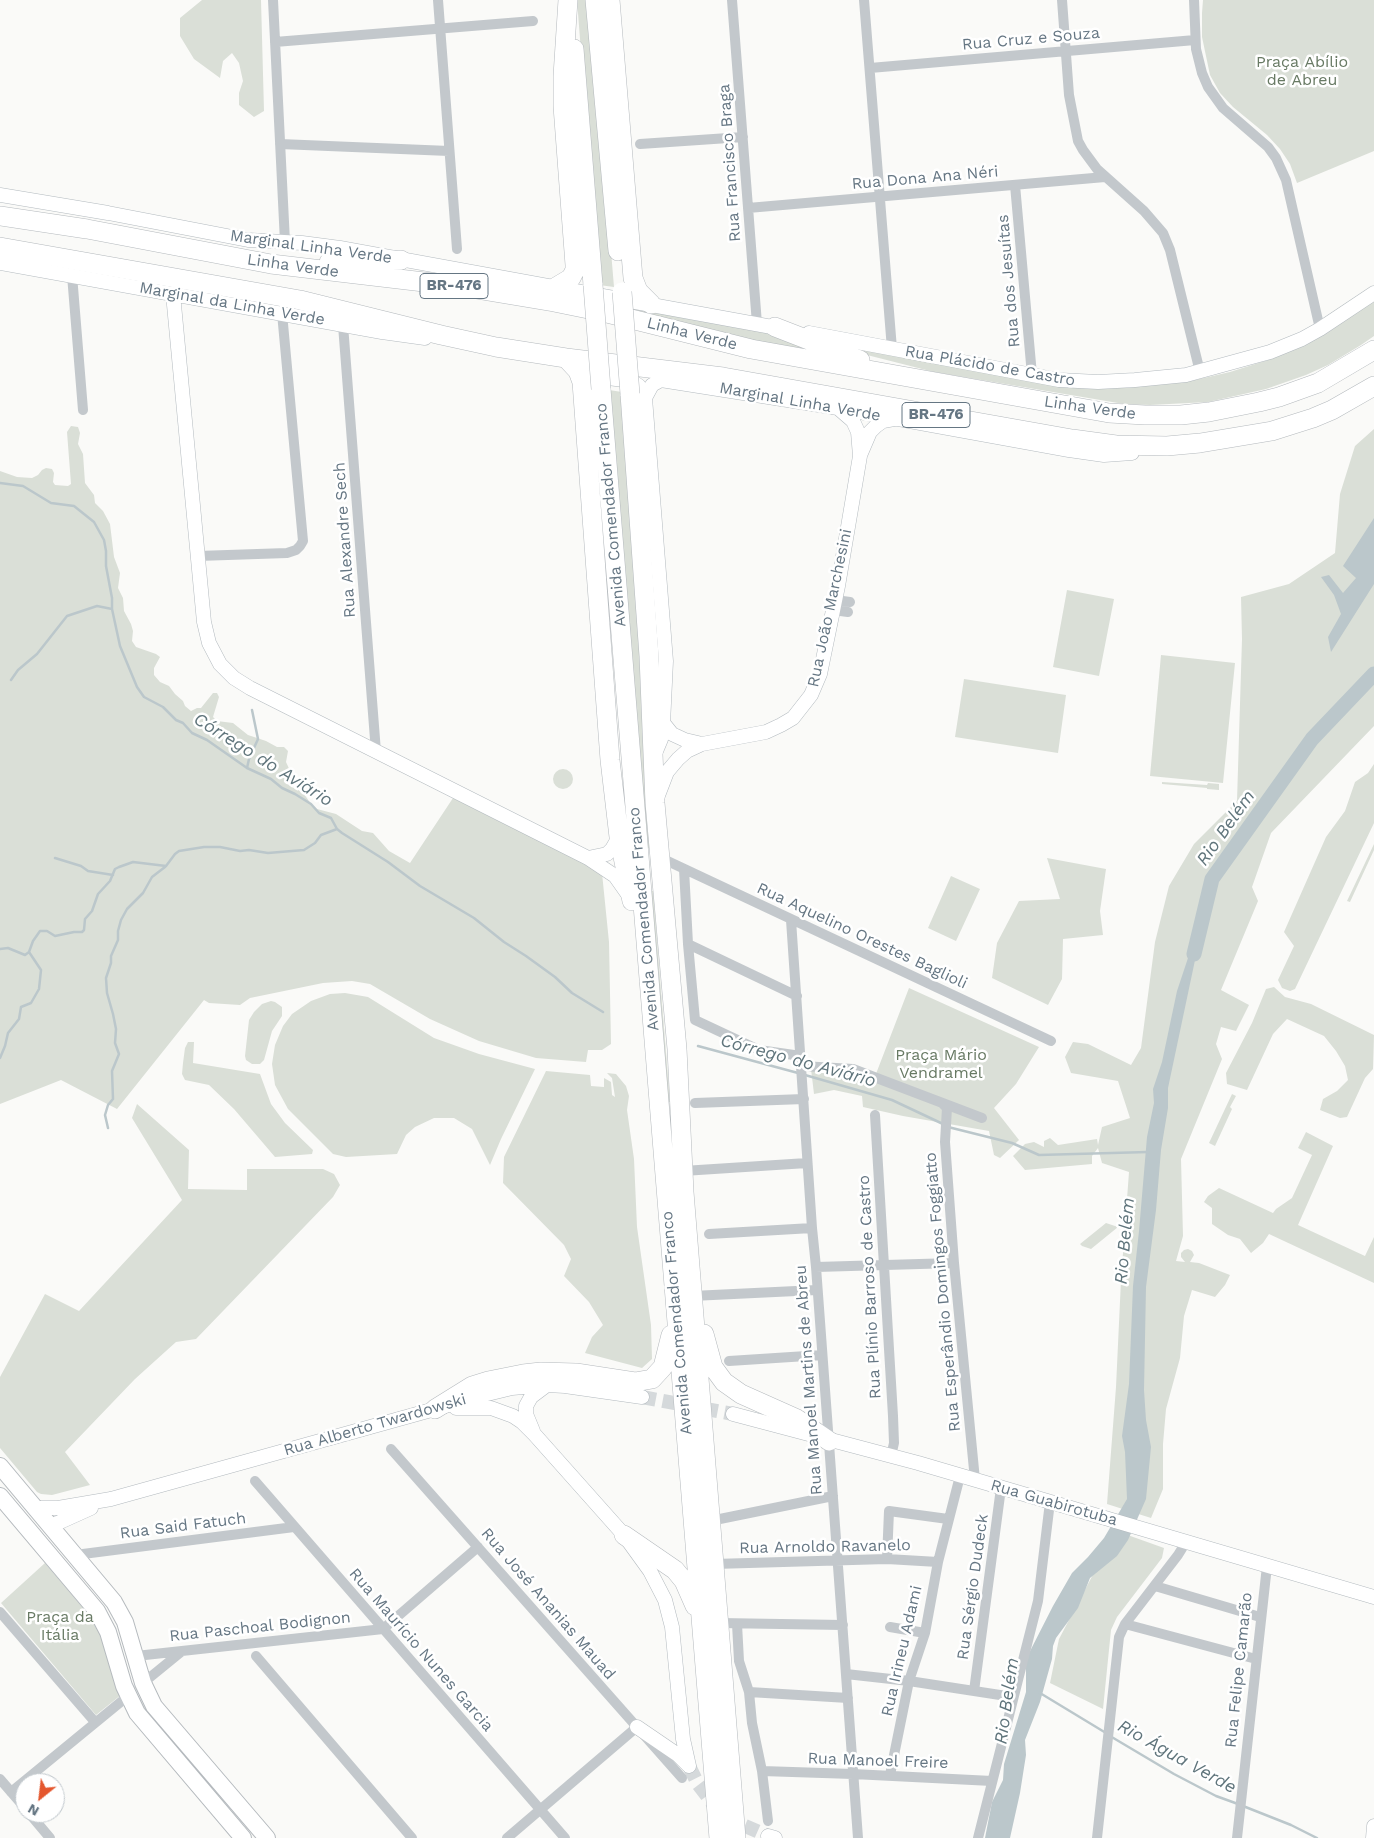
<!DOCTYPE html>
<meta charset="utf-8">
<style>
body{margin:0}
#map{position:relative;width:1374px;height:1838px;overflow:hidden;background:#fafaf8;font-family:"Work Sans",sans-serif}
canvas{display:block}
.north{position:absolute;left:15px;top:1773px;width:50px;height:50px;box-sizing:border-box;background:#fff;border:1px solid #c1c8cd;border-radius:50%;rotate:209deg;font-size:14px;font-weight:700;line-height:20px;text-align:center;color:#657683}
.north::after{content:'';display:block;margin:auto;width:18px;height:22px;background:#e4572e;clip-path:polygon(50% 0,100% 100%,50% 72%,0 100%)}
</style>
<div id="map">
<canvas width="1374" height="1838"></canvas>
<div class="north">N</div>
</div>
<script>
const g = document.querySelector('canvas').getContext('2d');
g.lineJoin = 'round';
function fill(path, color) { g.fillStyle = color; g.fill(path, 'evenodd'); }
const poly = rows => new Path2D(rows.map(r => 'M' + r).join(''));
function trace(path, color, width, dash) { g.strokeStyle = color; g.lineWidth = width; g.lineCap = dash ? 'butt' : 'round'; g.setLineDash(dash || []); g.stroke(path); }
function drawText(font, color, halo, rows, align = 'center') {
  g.font = font + ' "Work Sans",sans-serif'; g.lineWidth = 5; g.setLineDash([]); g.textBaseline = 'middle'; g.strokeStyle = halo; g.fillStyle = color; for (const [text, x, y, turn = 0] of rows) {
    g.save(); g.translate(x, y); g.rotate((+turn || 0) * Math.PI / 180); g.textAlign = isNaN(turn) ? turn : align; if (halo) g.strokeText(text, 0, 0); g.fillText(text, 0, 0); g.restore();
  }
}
fill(poly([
 [202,0,261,0,264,111,254,117,239,105,239,93,243,81,239,63,232,53,223,61,220,78,194,59,180,36,180,18],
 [577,0,590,0,614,287,599,285],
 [1203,0,1374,0,1374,151,1297,183,1290,164,1280,149,1267,135,1233,107,1220,93,1210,75,1202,37,1202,13],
 [1374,300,1374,336,1361,345,1328,365,1306,375,1266,389,1208,402,1150,405,1124,404,934,372,867,355,836,344,907,356,1032,382,1091,388,1126,388,1195,380,1230,372,1268,360,1292,350],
 [631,304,764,329,838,355,758,342,632,312],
 [609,390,622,392,641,646,651,848,642,849],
 [71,426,78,427,80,433,78,444,83,454,85,483,94,495,95,503,103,511,110,524,114,557,120,573,118,588,123,598,124,611,131,624,133,631,132,641,136,647,156,654,160,657,154,668,154,675,160,682,169,686,175,694,183,701,185,706,191,711,197,708,201,708,213,693,217,693,219,697,213,717,217,721,233,723,248,735,266,741,277,747,284,747,288,751,286,762,292,775,289,783,291,787,297,789,304,794,311,804,317,809,336,814,362,831,373,833,389,851,410,863,453,798,528,833,602,873,609,942,611,1044,602,1050,588,1050,586,1062,536,1058,479,1041,430,1019,370,984,352,981,323,983,250,998,240,1005,209,1003,204,1000,117,1109,61,1080,0,1104,0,471,17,477,32,478,38,475,42,470,46,468,52,469,54,473,53,482,55,485,68,486,71,484,67,432],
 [1374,429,1374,726,1271,833,1252,887,1258,901,1221,990,1249,1005,1236,1031,1221,1027,1216,1044,1222,1059,1181,1159,1183,1236,1176,1261,1185,1262,1181,1257,1181,1253,1184,1250,1188,1249,1192,1251,1194,1255,1190,1262,1199,1263,1230,1275,1225,1285,1215,1297,1192,1290,1184,1316,1180,1358,1166,1409,1163,1444,1163,1489,1151,1518,1107,1504,1116,1387,1121,1280,1129,1172,1102,1163,1098,1148,1092,1156,1092,1164,1025,1170,1013,1156,1025,1144,1034,1142,1044,1147,1044,1141,1050,1138,1058,1145,1097,1139,1098,1145,1102,1127,1130,1118,1118,1081,1071,1073,1065,1057,1073,1042,1088,1044,1131,1065,1141,1048,1155,942,1169,886,1194,844,1237,801,1242,639,1241,597,1289,584,1335,553,1340,494,1355,446],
 [1067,590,1114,599,1099,676,1053,667],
 [1161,655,1235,663,1223,783,1150,776],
 [964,679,1066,695,1058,753,955,737],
 [1374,764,1374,823,1295,989,1290,991,1282,988,1278,980,1294,946,1284,932,1326,837,1345,811,1355,782,1368,773],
 '553 779a10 10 0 1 1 20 0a10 10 0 1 1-20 0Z',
 [1162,782,1207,785,1208,783,1219,784,1219,790,1207,789,1207,788,1162,784],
 [1374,844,1374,850,1350,902,1347,901],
 [1047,858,1106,869,1100,911,1103,935,1063,939,1062,979,1048,1005,992,978,997,943,1019,901,1060,899],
 [951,876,980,889,956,941,928,928],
 [646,891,653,891,670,1102,665,1102],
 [1274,987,1285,997,1311,1004,1374,1035,1373,1069,1365,1078,1347,1117,1340,1118,1320,1110,1323,1099,1337,1091,1348,1080,1345,1066,1336,1051,1324,1036,1287,1019,1273,1034,1247,1090,1227,1084,1226,1073,1252,1023,1266,989],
 [909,988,1039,1047,1016,1084,994,1108,1019,1140,1000,1158,994,1155,989,1131,903,1116,863,1107,862,1096,834,1090,814,1094,811,1069,874,1079],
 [345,993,368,997,434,1038,479,1054,535,1069,501,1139,490,1165,472,1129,454,1118,434,1118,415,1127,406,1135,397,1154,346,1157,333,1154,288,1109,275,1085,272,1064,275,1045,283,1026,292,1014,311,1001,330,994],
 [271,1001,275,1002,282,1007,282,1016,272,1031,264,1060,260,1064,252,1064,246,1060,245,1056,249,1020,254,1012,262,1004],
 [188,1042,194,1042,193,1063,260,1074,271,1104,285,1123,313,1150,312,1154,275,1157,234,1109,209,1085,185,1080,182,1074,183,1063,185,1048],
 [546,1071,590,1075,591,1086,604,1087,604,1078,611,1082,612,1095,615,1097,612,1078,607,1073,616,1074,626,1086,629,1096,627,1110,634,1159,637,1227,651,1325,652,1359,642,1368,585,1353,592,1337,603,1325,589,1302,564,1276,571,1259,564,1245,503,1183,504,1157],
 [1232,1094,1236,1096,1230,1107,1232,1109,1215,1146,1209,1143],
 [137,1104,189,1150,188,1189,247,1190,247,1169,323,1169,334,1174,340,1185,333,1197,196,1339,176,1342,135,1379,65,1452,90,1485,52,1495,41,1494,37,1492,0,1448,0,1377,45,1294,79,1311,182,1200,132,1118],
 [1306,1132,1333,1146,1298,1225,1365,1256,1374,1237,1374,1283,1269,1234,1263,1243,1251,1253,1240,1239,1228,1235,1212,1224,1212,1208,1204,1202,1208,1196,1219,1188,1273,1213,1276,1209,1292,1198,1312,1155,1298,1148],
 [1106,1223,1118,1227,1091,1249,1082,1246,1080,1244],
 [1122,1533,1164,1548,1162,1558,1117,1617,1111,1630,1103,1709,1050,1683,1059,1639,1098,1565],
 [45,1563,84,1609,100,1633,121,1695,96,1715,1,1603]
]), '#dadfd7');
fill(poly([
 [1374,518,1374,584,1331,652,1328,637,1341,614,1334,595,1321,577,1329,575,1343,593,1356,578,1343,566],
 [1202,927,1168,1088,1168,1108,1161,1150,1156,1210,1146,1287,1144,1390,1146,1420,1151,1447,1146,1499,1128,1540,1117,1556,1090,1578,1078,1608,1056,1638,1053,1646,1052,1659,1040,1702,1025,1740,1026,1755,1020,1793,1010,1838,985,1838,992,1802,1003,1780,1004,1764,1026,1692,1026,1659,1053,1606,1072,1573,1088,1557,1104,1538,1127,1499,1125,1452,1122,1436,1129,1384,1133,1286,1139,1231,1147,1137,1154,1103,1153,1089,1162,1062,1177,991,1190,952]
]), '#bbc7cb');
trace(poly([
 [0,483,23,486,51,503,74,506,94,522,104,540,106,551,106,566,112,598,112,609,120,646,137,687,144,697,163,707,176,720,183,723,192,733,207,740,247,768,271,779,282,788,295,794,311,804,319,813,331,818,337,829,342,833,388,862,420,886,474,918,504,942,526,956,555,977,572,993,603,1012],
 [11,680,18,670,37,654,67,616,97,606,112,609],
 [247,768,249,759,258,739,252,710],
 [55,858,81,866,88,871,113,875],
 [0,949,8,948,25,955,29,952],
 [29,952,33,941,40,931,47,931,55,936,74,932,82,932,84,930,85,919,92,911,98,894,110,881,115,869,119,867,133,862,166,866,175,854,179,851,204,847,220,847,240,851,249,850,268,853,304,850,315,843,321,835,337,829],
 [698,1046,798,1073],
 [0,1058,5,1046,8,1033,19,1019,21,1007,31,1003,39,989,41,970,29,952],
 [805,1075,892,1100,943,1124],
 [948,1127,1012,1143,1039,1155,1148,1152],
 [108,1128,105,1115,108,1105,113,1099,112,1071,119,1054,115,1043,116,1029,113,1014,107,993,106,978,111,963,111,956,118,940,118,931,121,920,127,909,143,893,152,877,165,867],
 [1040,1693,1106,1733],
 [1110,1736,1174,1774,1216,1796,1238,1804],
 [1243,1806,1291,1825,1317,1838]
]), '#bbc7cb', 2.5);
trace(poly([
 [1194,954,1212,879,1312,739,1374,674]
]), '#bbc7cb', 15);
trace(poly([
 [642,1397,733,1414],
 [689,1766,698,1784,717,1809,743,1825,768,1836]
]), '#d5d9db', 14, [14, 7]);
const secondary = poly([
 [0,195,108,213,248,240,302,243,340,248,783,329],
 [0,263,382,332,425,338],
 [173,294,204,622,209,643,220,664,234,678,250,688,588,858,615,876,627,893],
 [809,333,1059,380,1098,382,1135,380,1186,375,1270,352,1302,339,1320,329,1374,293],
 [592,376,632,381,639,386,645,398,666,661,663,724,661,739,656,751],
 [645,398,652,385,661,380,838,408,1069,450,1104,455,1132,453],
 [861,453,870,432,876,426,883,421,894,419],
 [660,719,672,734,685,740,702,744],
 [657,798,667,772,678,759,687,751,702,744,766,732,781,725,793,718,811,695,820,674,838,586,860,456,858,432,853,421,838,408],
 [588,858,607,854,612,849,619,837],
 [456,1408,491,1408,513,1416,522,1422,535,1435,624,1535,650,1571,665,1600,672,1627,683,1739,689,1766],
 [733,1414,918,1463,1374,1597],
 [533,1431,526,1414,526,1406,531,1397,547,1385],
 [36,1508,58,1508,111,1499,435,1409,479,1396,512,1388,547,1385,565,1386,642,1397],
 [51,1526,91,1508],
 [637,1727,678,1755,688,1765],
 [768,1836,775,1838],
 [1373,1838,1374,1826]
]);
const primary = poly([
 [0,1466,114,1602,125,1622,143,1683,154,1706,267,1838],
 [0,1496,97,1611,108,1632,124,1686,137,1713,243,1838]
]);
const highway = poly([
 [595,0,618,251],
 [610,0,633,278,638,291,651,304],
 [574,49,593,285],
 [0,216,87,229,271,264,458,286,554,302,603,312,751,349,1109,413,1145,415,1181,415,1209,412,1259,402,1279,397,1318,383,1374,350],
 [0,247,300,300,441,335,496,347,566,358,723,377,1072,439,1116,445,1167,446,1200,443,1272,431,1313,418,1332,410,1374,386],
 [329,262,401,260],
 [556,287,571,278,575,270,575,265,563,106,563,76,568,0],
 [775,327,860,360],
 [566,358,578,371,582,382,610,760,619,837,632,901],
 [601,389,719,1838],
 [630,394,649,656,655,803,677,1049,684,1192,736,1838],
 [704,1334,713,1367,724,1382,741,1394,797,1419,829,1441],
 [435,1409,472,1386,488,1381,523,1374,541,1372,576,1373,635,1382,652,1379,663,1367,671,1335],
 [624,1535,675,1570,684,1581,695,1606]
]);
trace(secondary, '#b3babf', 15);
trace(primary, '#b5babe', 18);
trace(highway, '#b4b9bd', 20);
trace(poly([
 [273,0,285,242],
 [438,0,457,249],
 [732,0,757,324],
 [864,0,892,349],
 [1062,0,1069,95,1078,141,1083,150,1097,169,1144,211,1163,233,1170,250,1200,372],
 [1194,0,1196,49,1202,73,1208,87,1223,108,1268,147,1276,158,1286,180,1320,329],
 [275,42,533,21],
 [870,68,1195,40],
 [280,144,449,151],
 [640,144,743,137],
 [1015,185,1032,375],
 [748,208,1105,177],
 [72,275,83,410],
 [343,325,376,752],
 [198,556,287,553,296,550,300,546,303,541,282,313],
 [835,600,850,602],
 [833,610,848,612],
 [659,857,1051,1041],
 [684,869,688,944,695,1020,759,1050,801,1056],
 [791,920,812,1228,816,1267,858,1838],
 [688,944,797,996],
 [802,1066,853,1069,982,1118],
 [695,1103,804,1099],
 [942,1103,947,1108,945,1142,954,1263,975,1480],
 [875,1115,893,1416,894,1443,891,1456],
 [683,1171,807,1163],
 [709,1234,812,1228],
 [816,1267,954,1263],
 [692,1296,817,1290],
 [729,1361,822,1355],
 [391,1449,682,1778],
 [255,1481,565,1838],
 [710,1521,833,1496],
 [75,1555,294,1527],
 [887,1559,889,1511,948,1519],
 [714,1564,887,1559,938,1562],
 [1155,1586,1260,1617],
 [0,1612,95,1722],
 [719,1623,843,1625],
 [737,1624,739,1661,749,1692,752,1723,762,1771,768,1821],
 [1125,1624,1256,1659],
 [890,1627,925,1633],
 [136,1656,383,1629,478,1547],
 [256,1656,412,1838],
 [846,1674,909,1681,1013,1697],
 [143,1683,181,1652],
 [974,1691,1001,1488],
 [749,1692,848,1698],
 [762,1771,853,1774,992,1781],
 [890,1775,909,1681,925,1633,938,1562,960,1476],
 [0,1779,25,1808],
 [11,1792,128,1696],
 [29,1813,50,1838],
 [507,1838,637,1727],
 [978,1838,1038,1601,1050,1502],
 [1097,1838,1119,1637,1125,1624,1178,1555,1186,1542],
 [1237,1838,1267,1566]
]), '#c3c8cc', 10);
trace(secondary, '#fff', 14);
trace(primary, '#fff', 16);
trace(highway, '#fff', 19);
const highwayBridge = poly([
 [593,285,601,389],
 [622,292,630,394]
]);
trace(highwayBridge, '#b4b9bd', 20, []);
trace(highwayBridge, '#fff', 19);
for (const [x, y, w] of [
 [454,286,68],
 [936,415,68]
]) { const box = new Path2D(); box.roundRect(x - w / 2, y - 12.5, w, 25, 4); g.fillStyle = '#fff'; g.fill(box); trace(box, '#657683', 1); }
drawText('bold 15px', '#657683', null, [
 ["BR-476",454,286],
 ["BR-476",936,415]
]);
drawText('16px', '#657683', '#fff', [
 ["Rua Cruz e Souza",1031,39,-5],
 ["Rua Francisco Braga",730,163,-94],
 ["Rua Dona Ana Néri",925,178,-5],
 ["Marginal Linha Verde",311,247,8],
 ["Linha Verde",293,266,8],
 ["Rua dos Jesuítas",1009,281,-95],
 ["Marginal da Linha Verde",232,304,10],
 ["Linha Verde",692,334,14],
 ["Rua Plácido de Castro",990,366,10],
 ["Marginal Linha Verde",800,402,10],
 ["Linha Verde",1090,408,8],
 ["Avenida Comendador Franco",611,515,-95],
 ["Rua Alexandre Sech",345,540,-94],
 ["Rua João Marchesini",830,608,-78],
 ["Avenida Comendador Franco",644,919,-95],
 ["Rua Aquelino Orestes Baglioli",862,936,25],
 ["Rua Plínio Barroso de Castro",870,1287,-93],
 ["Rua Esperândio Domingos Foggiatto",943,1292,-95],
 ["Avenida Comendador Franco",677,1323,-95],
 ["Rua Manoel Martins de Abreu",809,1380,-94],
 ["Rua Alberto Twardowski",375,1425,-16],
 ["Rua Guabirotuba",1054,1503,16],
 ["Rua Said Fatuch",183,1526,-7],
 ["Rua Arnoldo Ravanelo",825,1547,-1],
 ["Rua Sérgio Dudeck",973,1587,-82],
 ["Rua José Ananias Mauad",548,1604,49],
 ["Rua Paschoal Bodignon",260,1627,-6],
 ["Rua Maurício Nunes Garcia",421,1650,49],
 ["Rua Irineu Adami",902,1651,-77],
 ["Rua Felipe Camarão",1239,1670,-84],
 ["Rua Manoel Freire",878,1761,2]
]);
drawText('16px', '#687a64', '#fff', [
 ["Praça Abílio",1302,62],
 ["de Abreu",1302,80],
 ["Praça Mário",941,1055],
 ["Vendramel",941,1073],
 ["Praça da",60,1617],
 ["Itália",60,1635]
]);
drawText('italic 18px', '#60757c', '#fff', [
 ["Córrego do Aviário",263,760,32],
 ["Rio Belém",1226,828,-55],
 ["Córrego do Aviário",798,1061,15],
 ["Rio Belém",1125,1241,-85],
 ["Rio Belém",1007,1701,-82],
 ["Rio Água Verde",1177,1757,29]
]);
</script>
